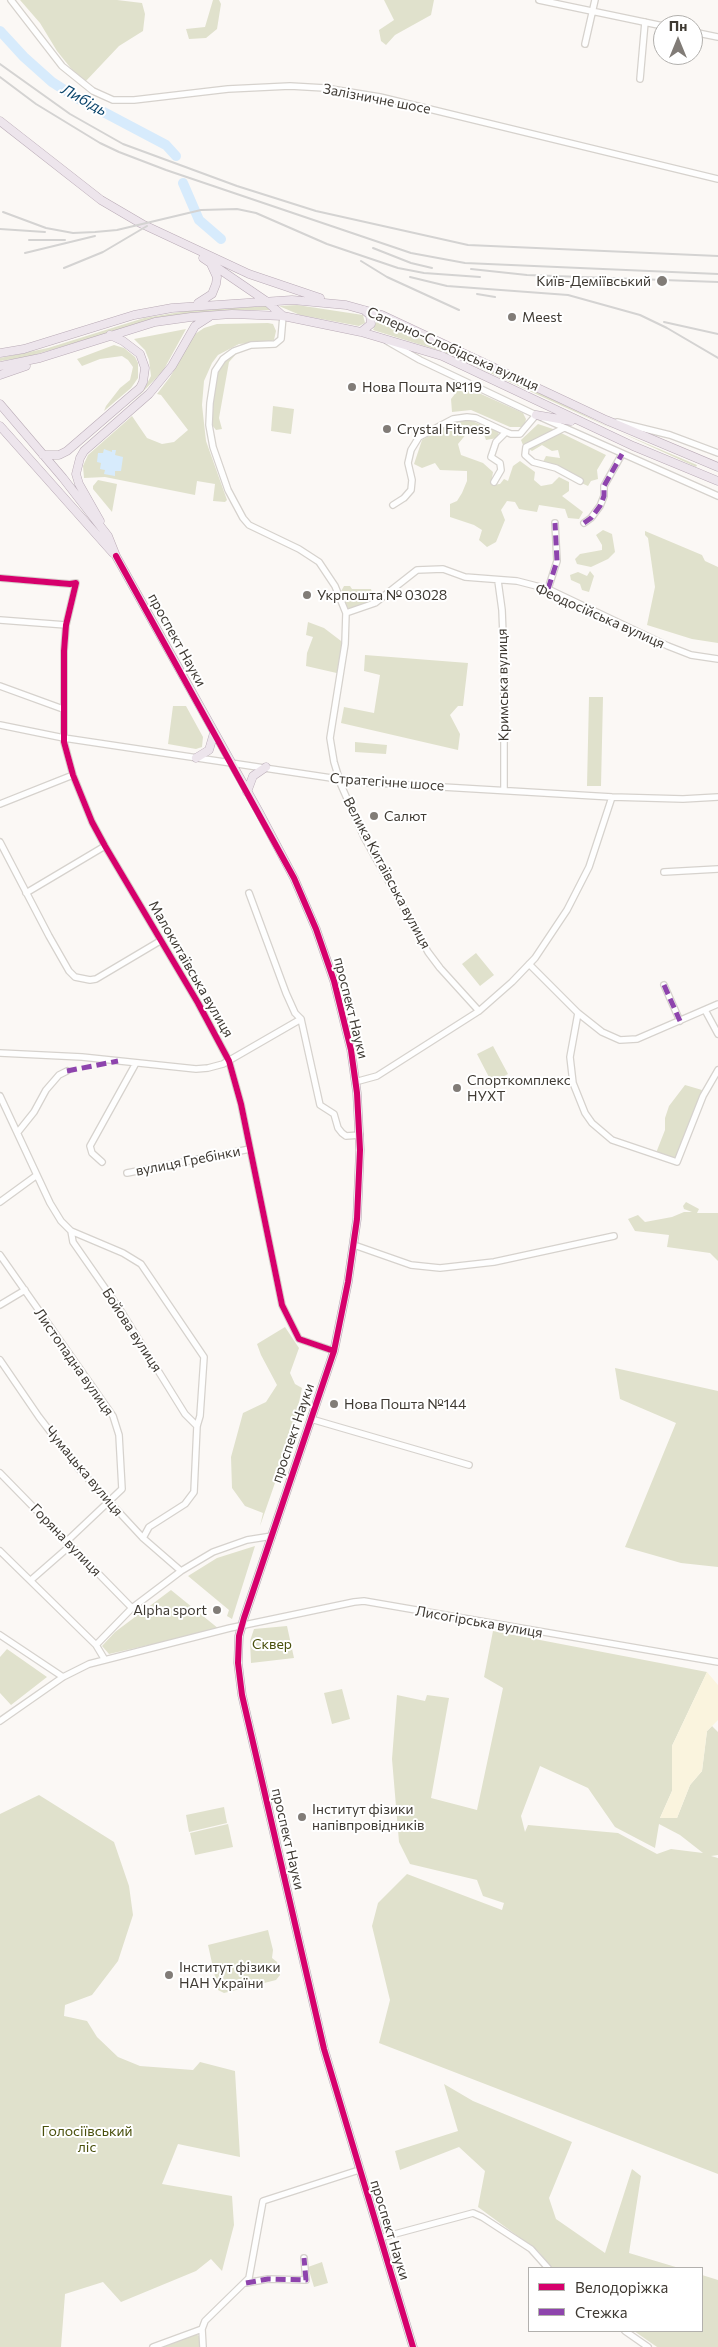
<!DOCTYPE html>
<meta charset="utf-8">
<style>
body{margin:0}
#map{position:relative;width:718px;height:2347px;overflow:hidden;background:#fbf8f5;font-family:Commissioner,sans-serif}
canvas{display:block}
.legend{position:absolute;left:528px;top:2267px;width:175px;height:65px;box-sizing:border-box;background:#fff;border:1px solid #b2b0ad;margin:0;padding:6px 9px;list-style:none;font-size:15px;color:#3f3a33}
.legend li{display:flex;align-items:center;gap:10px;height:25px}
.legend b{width:25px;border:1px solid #b2b0ad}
.north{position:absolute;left:653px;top:15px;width:50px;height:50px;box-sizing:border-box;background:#fff;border:1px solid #b2b0ad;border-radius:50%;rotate:0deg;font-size:14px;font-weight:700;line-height:20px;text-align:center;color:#3f3a33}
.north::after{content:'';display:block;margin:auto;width:18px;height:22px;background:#817c77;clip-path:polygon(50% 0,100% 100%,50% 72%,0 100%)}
</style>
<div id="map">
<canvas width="718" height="2347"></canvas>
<ul class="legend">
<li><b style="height:6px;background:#d6006c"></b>Велодоріжка</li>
<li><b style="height:6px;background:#8e44ad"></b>Стежка</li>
</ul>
<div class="north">Пн</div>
</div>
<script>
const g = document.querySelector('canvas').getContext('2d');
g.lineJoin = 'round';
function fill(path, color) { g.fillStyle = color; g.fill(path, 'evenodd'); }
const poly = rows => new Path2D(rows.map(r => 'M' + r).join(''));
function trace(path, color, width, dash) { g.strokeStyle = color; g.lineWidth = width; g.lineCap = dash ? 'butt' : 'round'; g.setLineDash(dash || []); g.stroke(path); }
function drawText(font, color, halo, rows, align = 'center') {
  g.font = font + ' Commissioner,sans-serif'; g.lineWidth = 4; g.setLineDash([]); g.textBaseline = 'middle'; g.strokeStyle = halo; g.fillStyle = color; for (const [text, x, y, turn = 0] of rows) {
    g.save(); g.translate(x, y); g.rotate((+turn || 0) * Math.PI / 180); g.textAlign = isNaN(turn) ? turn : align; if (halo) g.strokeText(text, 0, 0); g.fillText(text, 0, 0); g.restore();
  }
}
fill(poly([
 [20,0,117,0,142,3,145,14,143,31,119,46,85,82,77,76,57,51,40,23],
 [213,0,219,0,221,4,217,29,206,38,189,39,186,29,205,27],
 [384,0,434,0,431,15,395,35,386,45,381,41,379,30,394,20],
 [297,305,363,315,365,323,359,326,300,315,279,306],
 [267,306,272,310,228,310,159,318,27,357,0,361,0,358,48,348,144,318,186,311],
 [377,320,497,372,617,431,697,465,696,467,444,352,373,330],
 [217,324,268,323,273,324,276,331,274,340,271,341,239,344,218,355,212,363,204,381,202,405,206,441,227,500,225,502,213,501,215,484,197,481,195,495,105,477,84,478,83,466,88,455,132,416,147,438,162,444,174,442,188,430,161,395,157,394,170,377,195,334,204,328],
 [186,329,163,371,129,406,143,391,151,376,149,360,145,350,134,339],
 [114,345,124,348,135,357,138,363,138,378,131,388,104,411,106,406,120,388,130,380,133,367,128,360,122,356,100,359,82,366,77,359],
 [238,352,229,362,219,418,222,429,216,430,212,425,212,414,217,375,222,363],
 [470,389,523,413,526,419,525,424,522,427,510,427,471,410,452,412,451,399,458,390,467,393],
 [273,406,294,409,291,434,271,431],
 [462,421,472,421,499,432,497,438,486,440,483,432,472,427,458,444,461,455,483,463,493,472,491,485,500,484,504,479,508,481,513,466,520,461,535,472,534,480,541,486,552,484,559,477,569,482,569,491,562,496,583,512,579,519,568,518,565,509,539,505,537,512,519,509,515,502,507,501,501,510,505,520,496,542,487,547,479,540,482,530,474,525,450,517,450,504,457,501,462,493,467,481,467,471,440,470,435,463,422,468,414,464,422,440,451,423],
 [538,424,553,429,606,455,597,470,598,479,591,481,588,486,555,471,556,466,543,462,546,456,560,458,558,450,552,451,542,445,532,451,523,445,521,440],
 [98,480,117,484,112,512,93,489,93,486],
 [603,530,612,534,615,552,608,559,591,567,577,564,575,559,580,554,602,550,602,545,596,535],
 [645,531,702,555,705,561,718,567,718,643,692,639,647,625,655,587,648,538,645,535],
 [590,571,594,576,589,592,582,590,580,584,571,580,570,575,578,572,587,576],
 [344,586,350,586,352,589,371,589,375,603,346,613,339,595],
 [308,622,324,628,345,644,341,674,306,666,307,653,313,637,306,635],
 [365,655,468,663,463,706,458,706,450,715,460,734,458,750,341,723,344,707,374,713,380,675,364,671],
 [589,697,603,697,601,786,587,786],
 [173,706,186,706,203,737,202,747,196,749,168,744],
 [355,742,387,745,386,754,355,752],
 [476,953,494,975,480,986,462,964],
 [493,1046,508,1074,492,1083,477,1054],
 [685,1085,702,1090,676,1160,656,1153,665,1130,665,1118,669,1106],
 [686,1202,699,1209,697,1213,718,1213,718,1261,710,1253,667,1247,669,1235,635,1231,628,1219,638,1215,645,1222,672,1217,684,1212,692,1212,684,1209,683,1206],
 [285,1327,299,1348,290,1373,295,1384,302,1388,298,1407,301,1408,260,1526,263,1513,245,1506,232,1488,231,1457,243,1413,266,1402,277,1385,261,1355,257,1344],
 [615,1368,718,1391,718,1567,681,1563,625,1547,676,1423,620,1399],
 [255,1546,232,1619,227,1616,229,1610,188,1576,217,1558],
 [171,1590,219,1629,109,1654,102,1646,115,1632],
 [287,1626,294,1658,251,1663,250,1641,254,1629],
 [493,1631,707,1672,672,1746,672,1791,660,1818,677,1818,690,1785,702,1771,707,1731,712,1726,718,1732,718,1855,711,1856,718,1858,718,2174,379,2043,390,2000,372,1926,378,1903,407,1874,502,1910,504,1903,483,1896,477,1880,410,1864,399,1842,392,1759,397,1695,425,1701,427,1695,449,1698,431,1798,477,1810,503,1688,484,1677],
 [540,1766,588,1788,615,1827,655,1848,659,1824,680,1835,703,1853,671,1849,657,1854,618,1833,528,1825,525,1832,521,1816],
 [7,1649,47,1677,11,1705,0,1693,0,1657],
 [342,1689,350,1719,332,1724,324,1693],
 [39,1795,114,1842,129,1886,133,1915,118,1961,92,1995,65,2005,64,2016,87,2021,97,2037,118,2057,140,2066,193,2070,200,2062,235,2071,240,2157,178,2144,162,2184,232,2196,234,2225,222,2271,211,2259,196,2271,121,2302,103,2282,65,2294,61,2347,0,2347,0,1814],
 [224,1807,227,1823,189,1832,186,1815],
 [228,1824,233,1847,195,1855,190,1833],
 [268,1930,273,1950,272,1958,277,1962,280,1975,276,1980,224,1993,218,1990,208,1945],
 [444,2084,473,2101,572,2142,549,2198,556,2219,605,2253,632,2169,641,2176,629,2253,679,2268,552,2268,538,2251,478,2207,485,2171,459,2147,400,2170,395,2151,458,2131],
 [322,2262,328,2283,314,2287,308,2267],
 [702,2275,718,2280,718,2347,657,2347,634,2331,702,2331],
 [194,2332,201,2338,203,2347,165,2347,164,2343]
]), '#e0e1cc');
fill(poly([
 [707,1672,718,1685,718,1720,707,1731,702,1771,690,1785,677,1818,660,1818,672,1791,672,1746]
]), '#faf4de');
fill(poly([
 [104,449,112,452,112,450,116,450,115,455,123,457,121,471,115,471,115,476,104,474,105,470,100,469,101,463,97,462,98,453,103,453]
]), '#d7ebfc');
trace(poly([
 [0,31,24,57,52,82,77,98,166,145,176,156],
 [183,183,199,220,221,239]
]), '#d7ebfc', 10);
const minor = poly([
 [11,0,62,66,93,91,113,100,134,100,228,89,290,86,325,88,380,97,718,179],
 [539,0,663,26],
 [693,32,718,37],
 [585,44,595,0],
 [640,79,645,22],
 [283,316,281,339,275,344,251,345,234,351,223,359,215,371,210,403,209,425,213,447,228,490,243,518,249,525,299,549,319,562,335,586,346,613,345,644,330,738,334,762,341,785,364,837,428,952,440,968,479,1011],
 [387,341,420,360,536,415,718,496],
 [617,422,670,435,718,453],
 [564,428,526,447,525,455,533,462,556,468,580,481],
 [494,482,501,470,500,463,491,457,496,442,506,432,511,434,520,434,536,415],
 [393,505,404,498,411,490,412,480,408,463,411,450,419,437,453,419,467,417,476,418,506,432],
 [584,523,591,518,600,506,604,496,604,486,622,454],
 [0,578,70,584,76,583,66,625,64,651,64,742,73,775,92,822,105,846,198,1003,229,1061,241,1104,282,1305,299,1339,334,1351],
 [498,581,502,610,504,660,504,789],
 [548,589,557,561,555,523],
 [346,613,375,603,417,570,443,569,465,577,517,581,548,589,668,646,691,655,718,659],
 [0,620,66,625],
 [0,686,63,709],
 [0,725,64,738,358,782,612,797,683,799,718,797],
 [0,804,73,775],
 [0,842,49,936,69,971,75,977,90,980,96,979,160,941],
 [664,872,718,869],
 [26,893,105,846],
 [249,893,286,993,295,1013,301,1019,320,1105,334,1114,338,1128,342,1133,346,1136,360,1135],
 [529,964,578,1013,602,1032,620,1040,637,1039,718,1004],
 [664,985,680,1021],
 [705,1010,718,1034],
 [578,1013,570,1057,573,1083,585,1113,592,1123,612,1140,677,1162,703,1096,718,1070],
 [0,1053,82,1057,196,1069,208,1068,223,1064,301,1019],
 [355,1082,377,1076,479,1011,512,982,535,958,567,910,589,867,612,797],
 [0,1096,50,1203,61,1221,71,1231,123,1253,141,1264,204,1357,200,1416,197,1426,194,1492,185,1504,149,1527,143,1538],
 [18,1132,34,1112,46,1090,59,1075,67,1071],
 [102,1162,92,1153,90,1146,136,1063],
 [127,1173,250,1149],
 [0,1202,37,1175],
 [71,1231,73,1242,121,1311,185,1414,197,1426],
 [354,1245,411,1265,440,1268,494,1262,614,1236],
 [0,1255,113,1416,119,1435,122,1489,67,1541],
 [0,1305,25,1290],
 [0,1360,39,1417,79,1469,143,1538,181,1571],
 [311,1419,469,1465],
 [0,1473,132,1608],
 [0,1551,96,1645,105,1660],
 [31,1580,71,1545],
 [0,1635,63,1677],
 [96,1645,132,1608,181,1571,213,1552,247,1540,272,1536],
 [0,1721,63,1677,89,1664,230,1628,354,1602,364,1601,718,1662],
 [380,2238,473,2213,482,2217,531,2249,548,2268],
 [246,2283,268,2279,306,2280,304,2258],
 [625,2331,648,2347],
 [153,2347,202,2329],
 [203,2347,202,2329,205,2321,249,2278,263,2201,359,2170]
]);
const major = poly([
 [0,121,101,200,142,224,249,274,320,298],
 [203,258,266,301,283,316],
 [198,303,212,294,216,284,217,277,211,264],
 [361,332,371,324,370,315,364,310],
 [0,353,24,349,134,315,172,308,292,300,346,305,382,315,606,420,718,467],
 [0,366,40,358,155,322,191,317,232,314,283,316,361,332,442,356,633,446,718,481],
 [0,375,26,366],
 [0,404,63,478,108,536,116,556,259,812,294,878,316,929,334,981,351,1050,357,1093,360,1150,357,1219,348,1282,334,1351,244,1618,239,1636,238,1663,242,1695,324,2049,413,2347],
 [536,415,571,421],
 [0,426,113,553],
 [43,455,59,455,67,451,140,388,143,382,145,368,140,354,123,341,110,335],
 [100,521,79,484,76,474,80,458,84,451,149,394,172,366,195,326,209,317],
 [196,758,209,750,214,733],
 [247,792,253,776,266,767]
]);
trace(minor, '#d6d2cd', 8);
trace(major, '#b9abb6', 9);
trace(minor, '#fefefe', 5.5);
trace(major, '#ede5ec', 8);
trace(poly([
 [0,64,70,114,123,144,237,186,316,211,468,245,718,256],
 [0,77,36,104,100,143,119,152,166,170,411,253,465,263,718,274],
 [3,212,46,228,73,233,95,232,117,230,201,210,237,209,256,213,327,244,398,268,424,273,480,277],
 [0,229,45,232],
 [29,240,65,240],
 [373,248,411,263,432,268],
 [25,253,95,236],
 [361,261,387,277,459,310],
 [64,268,103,252,147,226],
 [471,269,527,275,718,282],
 [410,277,447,286,568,295,640,315,667,328,718,358],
 [477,294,495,297],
 [664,322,718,334]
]), '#d4d3d2', 2);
trace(poly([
 [584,523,591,518,600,506,604,496,604,486,622,454],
 [548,589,557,561,555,523],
 [664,985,680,1021],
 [67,1071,118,1061],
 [246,2283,268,2279,306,2280,304,2258]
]), '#8e44ad', 5, [10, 5]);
trace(poly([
 [116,556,294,878,316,929,334,981,351,1050,357,1093,360,1150,357,1219,348,1282,334,1351,244,1618,239,1636,238,1663,242,1695,324,2049,413,2347],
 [0,578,70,584,76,583,66,625,64,651,64,742,73,775,92,822,105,846,198,1003,229,1061,241,1104,282,1305,299,1339,334,1351]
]), '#d6006c', 6);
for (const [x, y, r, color] of [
 [662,281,6,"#817c77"],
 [512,317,5,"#817c77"],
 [352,387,5,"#817c77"],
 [387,429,5,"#817c77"],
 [307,595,5,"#817c77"],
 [374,816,5,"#817c77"],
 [457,1088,5,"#817c77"],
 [334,1404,5,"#817c77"],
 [217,1610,5,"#817c77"],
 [302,1817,5,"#817c77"],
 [169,1975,5,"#817c77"]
]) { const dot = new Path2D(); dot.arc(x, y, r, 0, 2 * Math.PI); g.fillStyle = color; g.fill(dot); trace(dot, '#fff', 2); }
drawText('14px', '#3f3a33', '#fff', [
 ["Залізничне шосе",377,99,11],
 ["Саперно-Слобідська вулиця",453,349,24],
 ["Феодосійська вулиця",600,616,24],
 ["проспект Науки",177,640,61],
 ["Кримська вулиця",503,685,-91],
 ["Стратегічне шосе",387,782,4],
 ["Велика Китаївська вулиця",387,873,62],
 ["Малокитаївська вулиця",191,969,60],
 ["проспект Науки",351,1008,76],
 ["вулиця Гребінки",188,1161,-11],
 ["Бойова вулиця",132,1330,57],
 ["Листопадна вулиця",74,1362,55],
 ["проспект Науки",293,1433,-71],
 ["Чумацька вулиця",84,1471,50],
 ["Горяна вулиця",66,1540,46],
 ["Лисогірська вулиця",479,1622,10],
 ["проспект Науки",288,1839,77],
 ["проспект Науки",390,2230,73]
]);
drawText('14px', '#3f3a33', '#fff', [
 ["Київ-Деміївський",651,281,"right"],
 ["Meest",522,317],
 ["Нова Пошта №119",362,387],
 ["Crystal Fitness",397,429],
 ["Укрпошта № 03028",317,595],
 ["Салют",384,816],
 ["Спорткомплекс",467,1080],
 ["НУХТ",467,1096],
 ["Нова Пошта №144",344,1404],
 ["Alpha sport",207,1610,"right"],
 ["Інститут фізики",312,1809],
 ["напівпровідників",312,1825],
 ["Інститут фізики",179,1967],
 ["НАН України",179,1983]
], 'left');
drawText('14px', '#4a500c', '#fff', [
 ["Сквер",272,1644],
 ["Голосіївський",87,2131],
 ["ліс",87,2147]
]);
drawText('italic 15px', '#0b456c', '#fff', [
 ["Либідь",84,100,29]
]);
</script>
